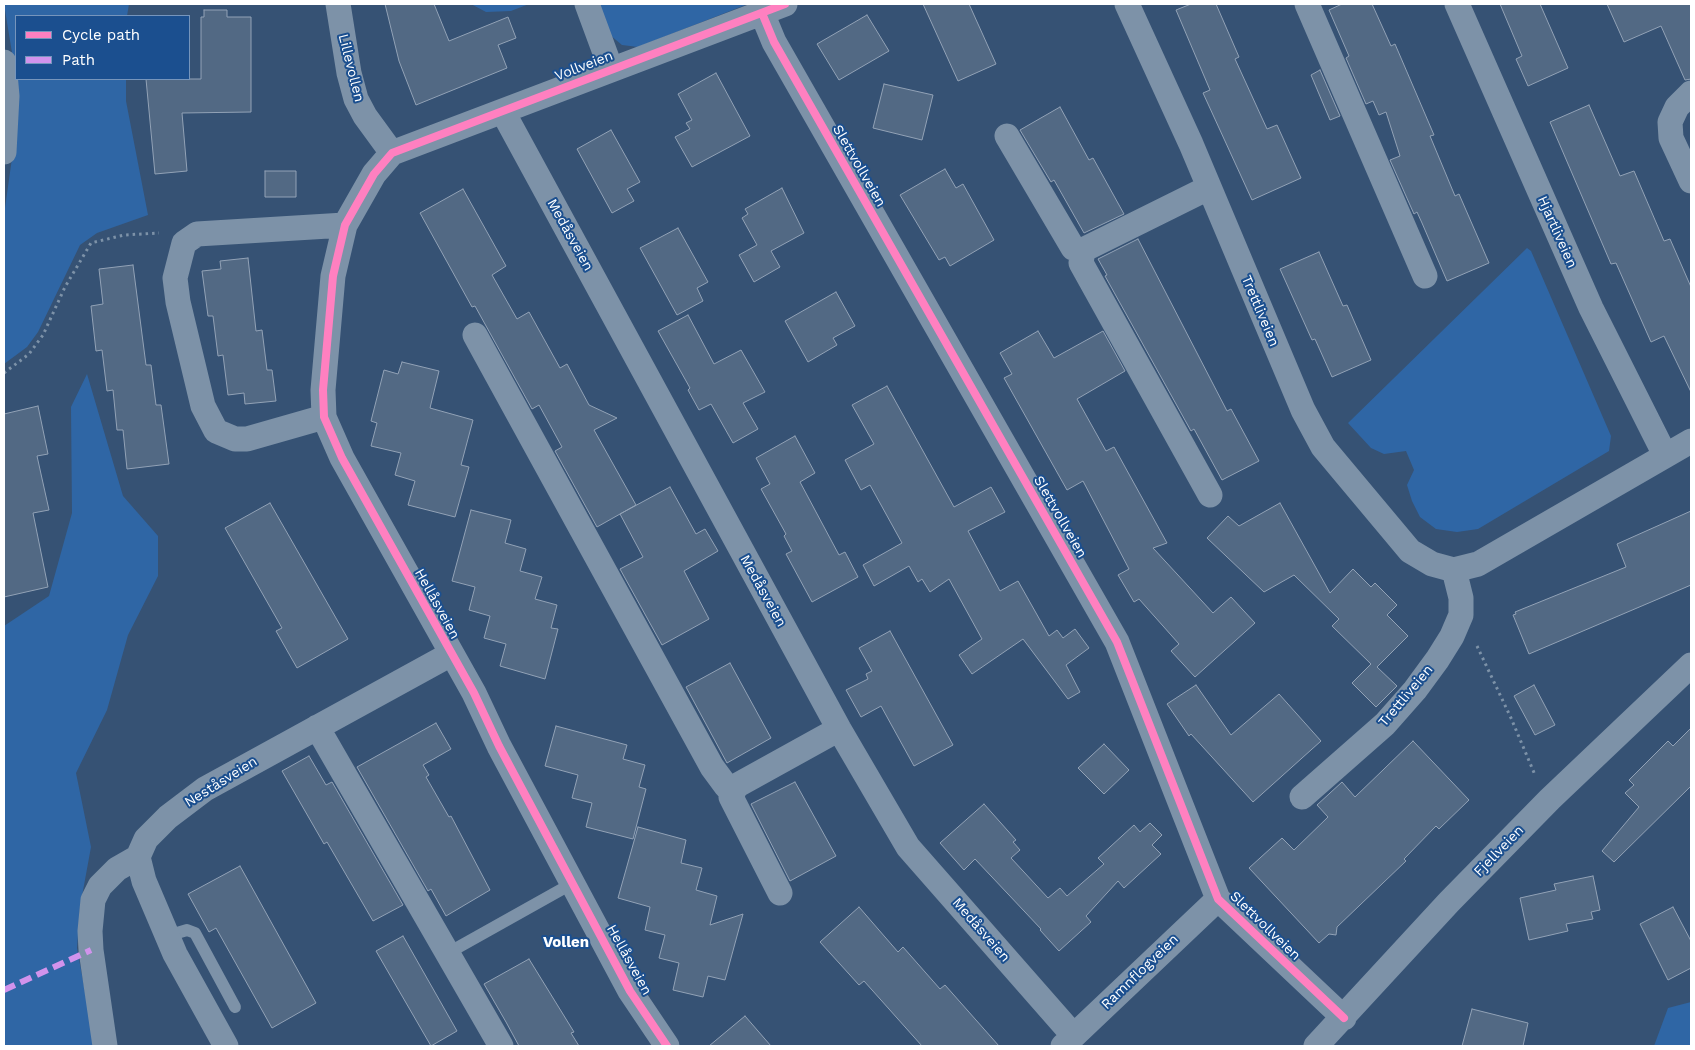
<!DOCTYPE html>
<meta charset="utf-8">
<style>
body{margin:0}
#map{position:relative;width:1695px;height:1050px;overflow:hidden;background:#365274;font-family:"Work Sans",sans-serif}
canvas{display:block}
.frame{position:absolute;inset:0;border:5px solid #fff;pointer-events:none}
.legend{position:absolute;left:15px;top:15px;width:175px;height:65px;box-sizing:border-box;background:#1b4f8f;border:1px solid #7695bc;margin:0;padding:6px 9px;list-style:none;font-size:15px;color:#fff}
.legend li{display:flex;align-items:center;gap:10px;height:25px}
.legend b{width:25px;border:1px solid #7695bc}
</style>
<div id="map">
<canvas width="1695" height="1050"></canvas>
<div class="frame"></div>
<ul class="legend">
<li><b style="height:6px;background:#ff80c0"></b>Cycle path</li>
<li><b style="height:6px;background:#d193ec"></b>Path</li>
</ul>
</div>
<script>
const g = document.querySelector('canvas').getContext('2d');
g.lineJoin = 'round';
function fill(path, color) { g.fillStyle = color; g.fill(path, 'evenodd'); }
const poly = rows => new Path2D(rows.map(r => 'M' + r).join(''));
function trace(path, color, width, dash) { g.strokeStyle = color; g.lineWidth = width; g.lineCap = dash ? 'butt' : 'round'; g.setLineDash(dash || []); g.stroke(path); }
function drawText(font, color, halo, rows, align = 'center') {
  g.font = font + ' "Work Sans",sans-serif'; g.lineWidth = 4; g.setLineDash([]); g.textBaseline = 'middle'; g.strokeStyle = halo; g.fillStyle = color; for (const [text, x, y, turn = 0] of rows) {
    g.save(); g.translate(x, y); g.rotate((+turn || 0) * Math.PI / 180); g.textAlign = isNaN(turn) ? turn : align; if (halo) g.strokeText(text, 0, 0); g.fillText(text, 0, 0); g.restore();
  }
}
fill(poly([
 [4,4,129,4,127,16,16,16,16,77],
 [471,4,529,4,511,11,486,12],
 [599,4,748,4,638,47,622,45,610,35],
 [17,79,126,79,126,101,148,215,97,233,80,245,38,332,27,347,4,364,4,215,13,151],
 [1527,248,1531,251,1611,436,1609,451,1478,529,1457,532,1436,529,1420,517,1412,501,1407,485,1414,470,1406,451,1384,454,1371,448,1348,423],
 [87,374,123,496,158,536,158,576,128,635,107,710,76,773,91,847,80,907,77,948,95,1046,4,1046,4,626,49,596,72,513,71,407],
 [1691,1002,1691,1046,1654,1046,1668,1008]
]), '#2f66a5');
const building = poly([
 [385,4,434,4,449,41,508,17,516,38,498,45,507,68,416,105,399,61,385,4],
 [923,4,969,4,996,64,958,81,923,4],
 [1191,4,1216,4,1239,57,1235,59,1267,129,1277,125,1301,178,1252,200,1203,93,1210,90,1176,10,1191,4],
 [1342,4,1372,4,1391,46,1395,44,1434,135,1430,136,1455,196,1459,194,1489,263,1447,281,1422,223,1417,212,1414,214,1390,160,1400,156,1386,112,1379,115,1373,101,1366,104,1346,58,1349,56,1329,10,1342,4],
 [1500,4,1540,4,1568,68,1528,86,1516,59,1522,56,1500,4],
 [1607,4,1691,4,1691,79,1685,80,1661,26,1624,42,1607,4],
 [204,10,227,10,227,17,251,17,251,112,182,113,187,171,155,174,146,79,201,79,201,17,204,17,204,10],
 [867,15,889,51,839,80,817,44,867,15],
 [1320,70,1340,116,1330,120,1311,75,1320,70],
 [716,73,750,136,692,167,675,137,690,129,686,123,692,120,678,94,716,73],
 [884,84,933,95,922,140,873,128,884,84],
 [1589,105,1620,176,1634,171,1664,241,1670,239,1691,287,1691,392,1664,336,1651,342,1616,263,1611,264,1550,122,1589,105],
 [1060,107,1089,160,1093,158,1124,214,1084,233,1054,180,1051,182,1020,130,1060,107],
 [611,130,640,182,627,189,634,201,612,213,577,149,611,130],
 [945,169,956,188,963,184,994,240,950,266,945,257,939,260,900,195,945,169],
 [265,171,296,171,296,197,265,197,265,171],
 [782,188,804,233,771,251,780,267,754,282,739,255,757,245,742,218,748,214,745,209,782,188],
 [463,189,506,266,492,275,517,319,529,312,560,368,567,364,589,405,617,418,594,430,636,505,597,527,555,451,562,447,539,405,532,409,475,306,472,307,420,213,463,189],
 [678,228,708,282,697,288,703,301,677,315,640,248,678,228],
 [1138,239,1227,411,1231,409,1259,461,1222,480,1194,429,1191,431,1105,276,1107,275,1098,259,1138,239],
 [1319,252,1343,306,1347,305,1371,360,1332,377,1315,339,1312,340,1280,269,1319,252],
 [248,258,256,331,262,330,267,370,272,370,276,401,245,404,244,393,228,395,223,355,218,356,213,316,208,316,202,271,221,269,220,261,248,258],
 [133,265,146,365,151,365,156,405,161,405,169,464,127,469,123,430,117,430,113,390,107,391,102,350,96,351,91,306,103,304,99,269,133,265],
 [836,292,855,326,833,338,837,345,808,362,785,321,836,292],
 [688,315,714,364,741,350,765,392,743,403,758,429,733,443,711,404,699,410,688,390,690,388,658,331,688,315],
 [1038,331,1054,358,1103,331,1125,371,1077,399,1106,451,1114,447,1167,543,1153,548,1213,613,1231,597,1255,623,1195,677,1171,651,1179,644,1139,599,1134,602,1118,575,1129,569,1083,481,1067,490,1004,378,1012,374,1000,353,1038,331],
 [402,362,439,371,430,408,473,420,461,465,469,467,455,517,408,505,415,481,395,475,401,453,371,446,377,423,371,421,384,370,398,374,402,362],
 [887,386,954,507,991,487,1005,512,968,531,1000,591,1018,581,1049,636,1057,630,1063,638,1075,629,1089,648,1066,665,1080,692,1068,699,1023,639,972,674,959,655,982,639,949,579,930,592,922,579,918,582,909,566,874,586,863,565,902,543,870,485,861,490,845,460,874,444,852,405,887,386],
 [38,406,48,454,37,456,49,510,33,513,48,587,4,597,4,414,38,406],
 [795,436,815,473,800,482,839,555,845,552,858,577,812,602,786,554,792,551,784,536,786,534,761,489,770,484,756,458,795,436],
 [670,487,696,534,705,529,718,551,684,571,709,619,662,645,620,569,643,557,620,514,670,487],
 [270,503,348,639,297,668,276,631,282,628,225,528,270,503],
 [1280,503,1330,593,1353,569,1371,587,1375,583,1397,605,1387,615,1408,636,1377,667,1397,686,1376,707,1352,683,1371,664,1332,626,1339,619,1294,575,1264,592,1207,538,1228,516,1239,526,1280,503],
 [471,510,511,520,505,543,526,549,520,571,542,577,535,599,557,605,551,628,558,629,545,679,500,666,506,644,484,638,490,616,469,610,475,587,452,581,471,510],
 [1691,511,1691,585,1529,654,1513,615,1516,614,1515,612,1626,567,1617,544,1691,511],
 [890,631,953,745,914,766,881,706,861,717,846,690,868,679,866,674,872,671,859,648,890,631],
 [730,663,771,738,727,763,686,687,730,663],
 [1196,685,1231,735,1279,694,1321,741,1253,802,1191,734,1189,736,1167,704,1196,685],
 [1534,685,1555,725,1535,735,1514,696,1534,685],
 [436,723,451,749,423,765,429,775,426,777,449,817,451,816,490,890,446,916,431,889,428,891,357,767,436,723],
 [556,726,627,745,623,759,645,765,639,787,646,789,633,839,586,827,592,803,572,798,578,775,545,766,556,726],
 [1691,728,1691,786,1614,862,1602,851,1639,807,1625,793,1634,785,1629,780,1668,741,1673,746,1691,728],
 [1413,741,1469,800,1439,829,1436,826,1404,859,1406,861,1337,927,1336,935,1329,934,1319,943,1249,868,1282,838,1294,850,1328,817,1317,805,1342,782,1355,797,1413,741],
 [1104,744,1129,770,1104,794,1078,768,1104,744],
 [309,756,326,785,332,782,403,905,373,921,327,842,324,844,282,771,309,756],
 [795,782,836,856,790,881,751,804,795,782],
 [984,804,1016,840,1013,842,1020,850,1011,858,1048,898,1060,888,1067,896,1104,864,1098,858,1134,825,1140,832,1150,823,1162,835,1152,845,1161,854,1124,888,1118,881,1086,916,1091,922,1059,951,1040,930,1041,929,975,859,964,870,940,843,984,804],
 [638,827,686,840,681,863,702,868,696,890,717,896,710,925,743,914,725,980,708,976,703,997,673,990,679,963,659,958,665,935,645,930,650,907,618,898,638,827],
 [240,866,316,1003,272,1028,216,928,209,932,188,894,240,866],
 [1593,876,1600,910,1591,912,1593,919,1566,924,1568,931,1529,940,1520,898,1556,890,1554,884,1593,876],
 [859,907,898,952,903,947,940,989,945,985,999,1046,922,1046,864,981,859,985,820,942,859,907],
 [1673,907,1691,941,1691,968,1668,980,1640,924,1673,907],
 [403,936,457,1031,431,1046,376,951,403,936],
 [529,959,574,1032,571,1033,579,1046,519,1046,506,1022,484,984,529,959],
 [1472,1009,1528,1023,1523,1046,1462,1046,1472,1009],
 [745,1016,771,1046,709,1046,745,1016]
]);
fill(building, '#526984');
trace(building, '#92a2b6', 1);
trace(poly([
 [4,373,29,354,43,335,65,287,91,243,124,235,159,233],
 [1477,646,1511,718,1535,775]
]), '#7d92a8', 3, [2.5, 4]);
trace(poly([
 [167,936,187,930,195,933,235,1007],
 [448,953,573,883]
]), '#7d92a8', 12);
trace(poly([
 [338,4,349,73,356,99,365,116,392,153],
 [587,4,611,69],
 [1127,4,1191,144,1303,410,1323,447,1410,551,1432,564,1454,570,1478,564,1691,441],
 [1307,4,1425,276],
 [1457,4,1591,308,1665,455],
 [762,13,774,42,1117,642,1218,899,1344,1018],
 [4,62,7,96,4,152],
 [1691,93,1677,107,1670,122,1671,138,1691,181],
 [503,112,839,729,908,847,1073,1035],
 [1007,136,1073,248,1083,250],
 [1208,188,1083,250,1081,263,1210,495],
 [475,335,712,767,726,786,736,786],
 [324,417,247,439,235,439,216,431,203,406,178,302,175,278,184,243,197,234,345,225],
 [317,727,501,1046],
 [1302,797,1385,724,1415,690,1437,660,1452,636,1461,615,1461,598,1454,570],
 [780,893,731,797,736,786,839,729],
 [105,1046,91,950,90,931,93,900,100,886,117,869,138,857],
 [226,1046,175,954,144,881,138,857,146,839,168,817,205,789,451,654],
 [667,1046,630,991,499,746,474,693,342,458,324,417,323,390,333,276,345,225,374,174,392,153,785,4],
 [1063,1046,1218,899],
 [1316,1046,1449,902,1550,799,1691,665]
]), '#7d92a8', 25);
trace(poly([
 [4,990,91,950]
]), '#d193ec', 6, [12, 6]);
trace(poly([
 [762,13,774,42,1117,642,1218,899,1344,1018],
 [667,1046,630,991,499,746,474,693,342,458,324,417,323,390,333,276,345,225,374,174,392,153,785,4]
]), '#ff80c0', 8);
drawText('14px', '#fff', '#1b4f8f', [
 ["Vollveien",584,66,-21],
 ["Lillevollen",351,68,76],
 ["Slettvollveien",859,166,60],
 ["Hjartliveien",1557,232,66],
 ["Medåsveien",570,235,61],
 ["Trettliveien",1260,311,67],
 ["Slettvollveien",1060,517,60],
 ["Medåsveien",763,591,61],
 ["Hellåsveien",437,604,61],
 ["Trettliveien",1406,696,-50],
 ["Neståsveien",221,782,-32],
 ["Fjellveien",1499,851,-46],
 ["Slettvollveien",1265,926,44],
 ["Medåsveien",981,930,49],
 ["Hellåsveien",629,960,61],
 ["Ramnflogveien",1140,972,-44]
]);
drawText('bold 15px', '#fff', '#1b4f8f', [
 ["Vollen",566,943]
]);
</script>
